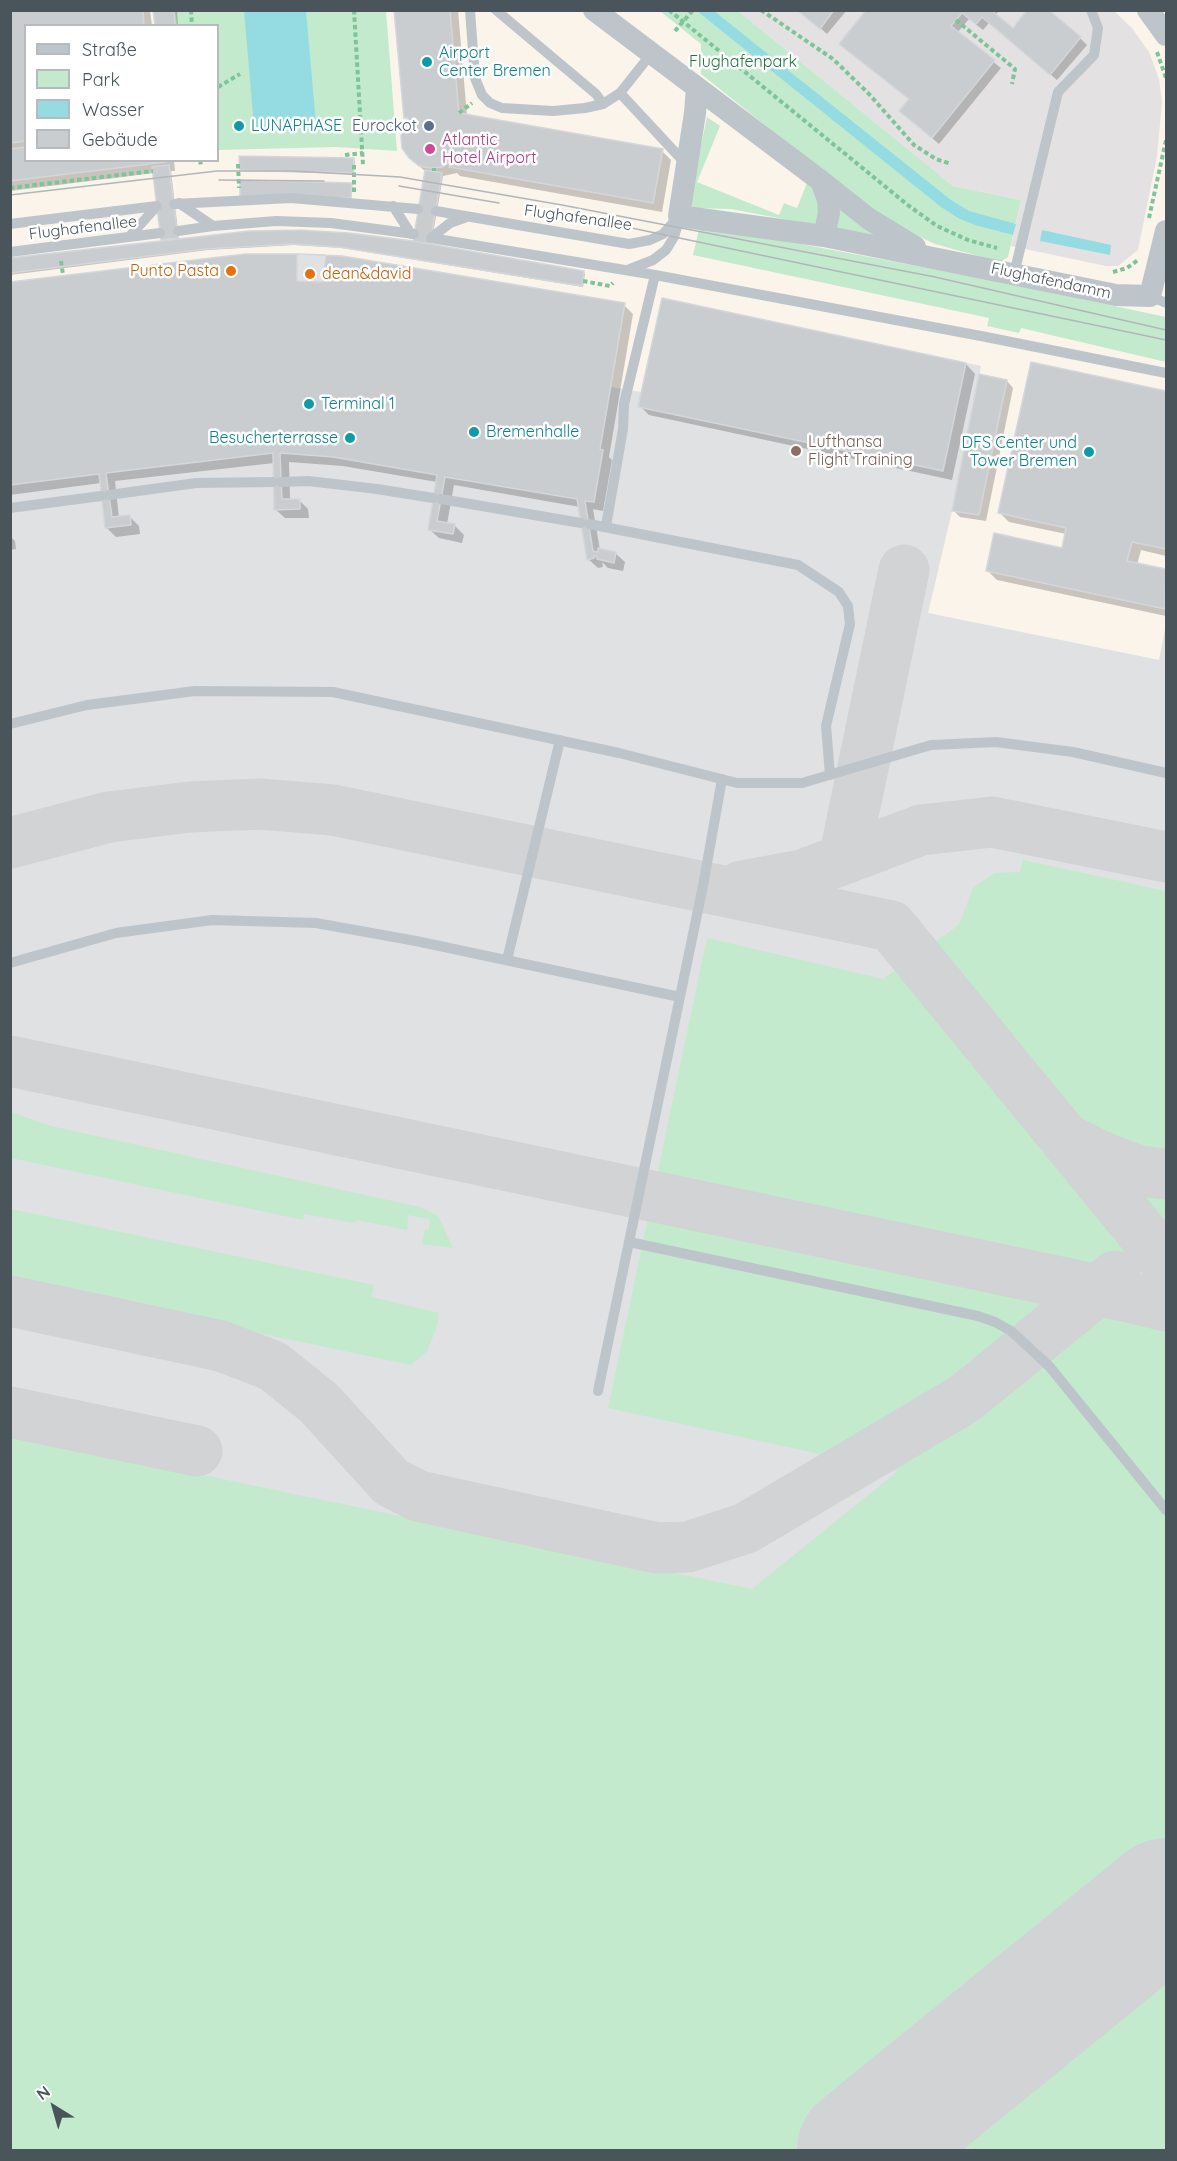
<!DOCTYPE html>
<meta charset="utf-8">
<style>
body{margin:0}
#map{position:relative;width:1177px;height:2161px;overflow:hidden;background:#f2f0f0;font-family:Quicksand,sans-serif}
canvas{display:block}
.frame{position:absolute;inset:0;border:12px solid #4a555b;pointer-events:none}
.legend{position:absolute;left:24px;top:24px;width:195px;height:138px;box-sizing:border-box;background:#fff;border:2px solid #b7bbbd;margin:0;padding:8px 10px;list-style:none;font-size:18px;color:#4a555b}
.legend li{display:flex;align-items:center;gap:12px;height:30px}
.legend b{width:30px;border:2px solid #b7bbbd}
.north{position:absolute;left:24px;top:2077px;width:60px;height:60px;-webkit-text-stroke:4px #fff;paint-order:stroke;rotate:323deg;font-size:16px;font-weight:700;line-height:24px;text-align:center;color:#4a555b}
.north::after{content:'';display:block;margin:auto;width:21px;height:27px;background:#4a555b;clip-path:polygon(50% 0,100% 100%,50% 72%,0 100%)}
</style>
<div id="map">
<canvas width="1177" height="2161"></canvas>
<div class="frame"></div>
<ul class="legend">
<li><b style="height:8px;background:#bdc5cb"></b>Straße</li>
<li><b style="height:16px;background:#c3eacd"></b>Park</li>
<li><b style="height:16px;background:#95dce2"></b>Wasser</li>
<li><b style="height:16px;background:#cacdd0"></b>Gebäude</li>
</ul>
<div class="north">N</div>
</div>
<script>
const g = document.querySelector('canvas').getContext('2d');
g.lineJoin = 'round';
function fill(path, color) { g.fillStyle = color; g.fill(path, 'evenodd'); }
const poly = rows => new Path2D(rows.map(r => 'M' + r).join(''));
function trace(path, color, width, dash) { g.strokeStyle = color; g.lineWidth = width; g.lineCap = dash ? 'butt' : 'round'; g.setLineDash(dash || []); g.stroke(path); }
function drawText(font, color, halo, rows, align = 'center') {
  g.font = font + ' Quicksand,sans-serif'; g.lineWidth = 5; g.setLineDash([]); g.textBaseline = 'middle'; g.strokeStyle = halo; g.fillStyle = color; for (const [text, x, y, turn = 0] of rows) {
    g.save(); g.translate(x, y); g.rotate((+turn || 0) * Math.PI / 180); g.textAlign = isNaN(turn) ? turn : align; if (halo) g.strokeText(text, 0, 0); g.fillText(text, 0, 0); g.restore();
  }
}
fill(poly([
 [10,11,1166,11,1166,624,1160,660,928,613,952,511,980,366,662,298,641,392,611,387,625,304,597,298,342,256,297,254,245,254,11,282],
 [26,26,218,26,218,160,26,160]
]), '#faf4eb');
fill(poly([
 [738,11,1114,11,1132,28,1149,52,1159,79,1162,102,1157,156,1138,250,1118,266,1106,266,1011,246,1021,200,953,186]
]), '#e3e1e1');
fill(poly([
 [245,254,297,254,342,256,625,303,611,387,641,392,662,298,981,366,952,511,928,613,1159,660,1166,624,1166,2150,11,2150,11,282]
]), '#dfe1e3');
fill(poly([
 [175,11,386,11,397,151,337,147,218,150,218,26,177,25],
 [660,11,738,11,953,186,1021,200,1008,257,1000,262,935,244,901,228,867,206,701,74,701,44],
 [707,117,720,126,697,182,779,215,784,203,797,208,807,183,821,193,820,226,731,209,692,208,691,193],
 [835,201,894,243,833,228],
 [700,225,1002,282,1166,317,1166,362,1021,328,1019,333,987,326,989,318,693,255],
 [1023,860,1166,891,1166,2150,11,2150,10,1435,752,1589,898,1471,608,1408,707,938,883,979,959,925,973,888,995,873,1020,872],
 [11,1112,51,1126,420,1207,438,1216,453,1248,422,1244,425,1229,429,1229,430,1219,408,1215,407,1230,357,1220,355,1223,304,1214,303,1220,11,1158],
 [11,1209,374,1285,372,1297,439,1313,436,1329,427,1351,411,1365,11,1281]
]), '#c3eacd');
fill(poly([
 [244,11,306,11,316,123,302,128,286,130,254,127],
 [697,11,714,11,951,200,969,211,1016,224,1013,235,975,225,958,218,941,207],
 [1042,230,1111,245,1110,255,1040,241]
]), '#95dce2');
fill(poly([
 [10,10,150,10,152,26,26,26,26,160,174,160,175,171,171,171,179,239,414,243,426,172,410,158,396,10,458,10,467,116,662,151,671,160,662,212,460,176,457,173,443,176,431,246,584,272,585,274,583,287,342,248,294,245,208,250,10,275,10,259,163,241,154,173,10,191],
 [155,10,177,10,178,26,156,26],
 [800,10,847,10,827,34],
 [868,10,999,10,995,16,1013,31,1080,38,1087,45,1057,80,989,23,983,30,969,19,957,33,1001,68,939,144,908,118,910,100,847,50],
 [353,159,355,161,354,174,243,171,241,169],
 [10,284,624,305,633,314,609,457,612,460,603,511,593,509,600,550,615,553,625,562,623,571,608,568,602,562,603,567,598,568,588,559,580,507,454,485,447,524,455,526,464,535,462,543,439,538,429,529,437,482,343,466,289,462,290,500,299,500,308,509,309,518,285,518,275,509,274,463,115,481,119,518,130,517,139,526,140,534,116,537,107,528,101,483,10,495],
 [663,300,966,364,975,374,952,480,649,415,640,406],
 [1032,364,1166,393,1166,556,1141,550,1137,565,1166,571,1166,616,997,580,987,570,1063,549,1066,534,1009,522,1000,513],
 [1007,381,1013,388,986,521,960,517,953,510],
 [10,536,15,541,16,549,10,550]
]), '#0003');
trace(poly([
 [10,843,109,817,190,807,260,804,333,810,891,926,1166,1262],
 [844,859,904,570],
 [742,886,802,875,921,830,992,822,1166,857],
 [10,1061,1098,1290,1115,1276],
 [1074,1143,1104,1158,1139,1171,1166,1174],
 [10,1301,221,1346,273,1366,319,1403,391,1482,418,1496,657,1548,688,1547,746,1528,964,1399,1098,1290,1166,1306],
 [10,1412,197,1451]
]), '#d2d3d4', 51);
trace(poly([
 [861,2150,1166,1902]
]), '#d2d3d4', 128);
const building = poly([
 [10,10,143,10,144,26,26,26,26,141,10,143,10,10],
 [153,10,174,10,175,26,155,26,153,10],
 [394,10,450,10,459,113,663,149,653,203,449,167,450,162,442,167,430,168,419,166,409,158,402,148,401,136,404,123,408,117,404,118,394,10],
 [797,10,834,10,820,29,797,10],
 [866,10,991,10,1013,28,1027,10,1049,10,1081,37,1050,75,982,17,976,24,962,13,951,26,995,60,932,138,899,111,909,99,839,44,866,10],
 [26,147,26,160,166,162,10,181,10,149,26,147],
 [239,156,354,158,353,173,240,170,239,156],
 [169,165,178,238,161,240,152,167,169,165],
 [425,170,442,173,430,244,413,241,425,170],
 [240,180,352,183,351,198,240,196,240,180],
 [299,230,349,233,413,241,584,271,582,286,339,247,291,244,206,249,10,273,10,258,249,231,299,230],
 [245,254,297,254,342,256,625,303,600,449,603,450,594,502,585,501,593,551,598,552,598,548,616,552,614,563,597,559,597,556,594,556,594,558,587,560,577,499,445,477,437,521,455,524,453,534,428,530,437,475,333,457,280,453,282,499,300,499,300,509,274,510,273,453,106,473,112,517,130,515,131,525,105,528,99,474,10,485,10,282,245,254],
 [297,254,326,255,323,282,297,281,297,254],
 [662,298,966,363,943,471,638,407,662,298],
 [1031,362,1166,391,1166,549,1132,542,1127,561,1166,569,1165,609,986,571,994,533,1062,548,1066,528,998,513,1031,362],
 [979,374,1007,380,979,515,952,511,979,374]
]);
fill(building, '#cacdd0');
trace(building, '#d4d7da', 1.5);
trace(poly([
 [191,10,192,26],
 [354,10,363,165],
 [669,10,909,206,937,226,968,240,997,248],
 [761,10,833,59,869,94,914,145,936,159,951,164],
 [956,20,1015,69,1012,84],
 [675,31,693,10],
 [1157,52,1166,78],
 [218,87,240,74],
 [459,113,472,103],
 [345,155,363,153],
 [200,160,201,165],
 [238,164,239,188],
 [434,171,434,168],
 [10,188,153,171],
 [354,192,354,165],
 [1149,218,1166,140],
 [61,261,63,275],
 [1113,272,1127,268,1138,260],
 [583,281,610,286,613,283]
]), '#7fc499', 4, [4.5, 3]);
trace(poly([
 [470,10,475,78,482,95,490,103,502,108,553,111,585,108,603,104,620,93,651,54],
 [496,10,596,94,603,104],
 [620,93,686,164],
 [179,203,213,226],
 [174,204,291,198,418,209],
 [393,206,411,234],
 [436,211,629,244,650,240,663,234,679,216],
 [10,224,157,206],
 [178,231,213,226,276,221,331,223,414,234],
 [129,237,157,206],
 [431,238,655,275,981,336,1166,373],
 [431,238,450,223,467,217],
 [10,252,160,233],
 [630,269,653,260,666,250,674,237,679,220],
 [1014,274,1058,92,1094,55,1098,28,1091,10],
 [1150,296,1166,303],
 [281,482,308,481,377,489,433,498],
 [109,495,196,483,273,482],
 [441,499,581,523],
 [10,508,101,496],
 [589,524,798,565,839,592,848,606,850,624,826,726,830,775],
 [606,526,623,429,624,404,655,275],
 [10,724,87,705,195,691,333,692,619,753,737,783,802,783,931,745,996,742,1073,752,1166,773],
 [507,960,560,740],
 [10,963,116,933,212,920,316,923,416,941,680,997],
 [629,1242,978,1316,995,1322,1011,1331,1049,1366,1166,1510],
 [598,1391,703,886,722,779]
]), '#bdc5cb', 10);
trace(poly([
 [594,10,821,181,869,219,915,247],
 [1148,10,1166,35],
 [697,88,695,113,679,216,824,236,1116,295,1150,296,1166,231],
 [821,181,828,200,829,213,824,236]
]), '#bdc5cb', 22);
trace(poly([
 [219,180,324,181],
 [399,186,499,203],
 [10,195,217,171,293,171,400,177,562,205,935,277,1166,330],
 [603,222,1166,340]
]), '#b2b6b9', 1.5);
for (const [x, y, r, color] of [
 [427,62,6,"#0f9aa8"],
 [239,126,6,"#0f9aa8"],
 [429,126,6,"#5c6f8a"],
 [430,149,6,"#d1479c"],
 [231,271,6,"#e8710a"],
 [310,274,6,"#e8710a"],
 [309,404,6,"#0f9aa8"],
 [474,432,6,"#0f9aa8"],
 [350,438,6,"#0f9aa8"],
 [796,451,6,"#8d6e63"],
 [1089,452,6,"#0f9aa8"]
]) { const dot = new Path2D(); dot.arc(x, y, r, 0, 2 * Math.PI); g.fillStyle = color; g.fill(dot); trace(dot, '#fff', 2); }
drawText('16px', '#0d838f', '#fff', [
 ["Airport",439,53],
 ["Center Bremen",439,71],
 ["LUNAPHASE",251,126],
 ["Terminal 1",321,404],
 ["Bremenhalle",486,432],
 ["Besucherterrasse",338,438,"right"],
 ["DFS Center und",1077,443,"right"],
 ["Tower Bremen",1077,461,"right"]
], 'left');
drawText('16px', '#227541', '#fff', [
 ["Flughafenpark",743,62]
]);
drawText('16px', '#4e5e75', '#fff', [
 ["Eurockot",417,126]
], 'right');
drawText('16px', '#b23c85', '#fff', [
 ["Atlantic",442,140],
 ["Hotel Airport",442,158]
], 'left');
drawText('16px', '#4a555b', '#fff', [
 ["Flughafenallee",578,218,8],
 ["Flughafenallee",83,228,-7],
 ["Flughafendamm",1051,281,12]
]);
drawText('16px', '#c56008', '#fff', [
 ["Punto Pasta",219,271],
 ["dean&david",322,274,"left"]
], 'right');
drawText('16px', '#785e54', '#fff', [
 ["Lufthansa",808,442],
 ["Flight Training",808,460]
], 'left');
</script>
